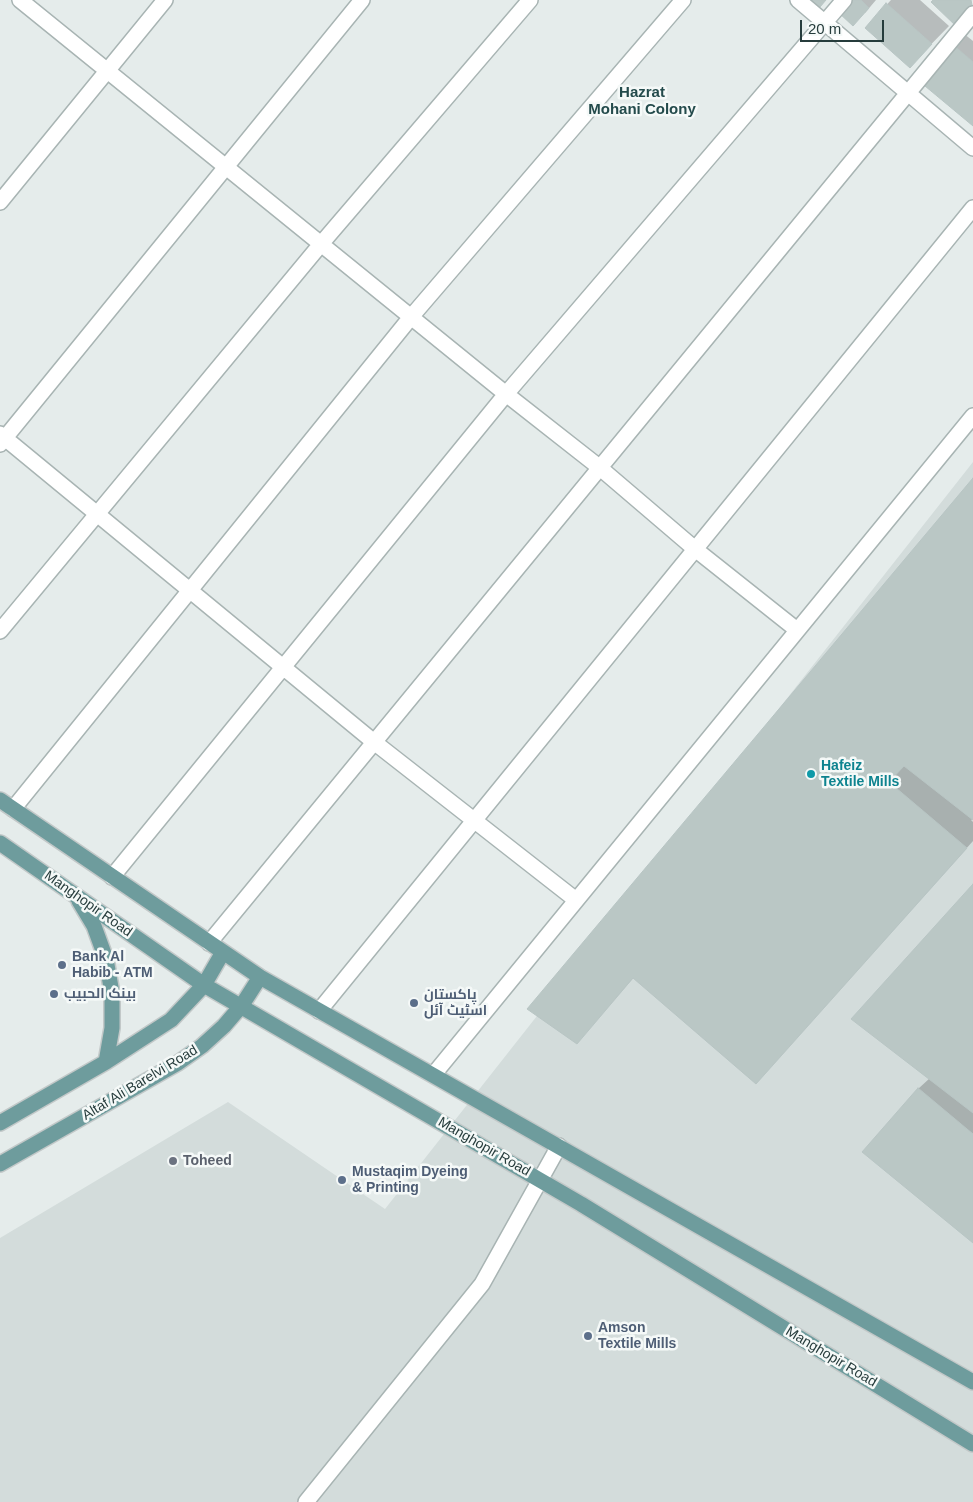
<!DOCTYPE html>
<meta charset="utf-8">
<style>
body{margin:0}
#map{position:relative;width:973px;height:1502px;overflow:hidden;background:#e5eceb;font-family:Arial,sans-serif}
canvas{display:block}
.scale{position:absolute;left:800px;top:20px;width:84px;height:22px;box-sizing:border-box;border:2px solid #263c3c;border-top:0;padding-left:6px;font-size:15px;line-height:18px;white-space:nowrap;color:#263c3c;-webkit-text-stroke:4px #f5f9f8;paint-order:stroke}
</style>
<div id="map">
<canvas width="973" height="1502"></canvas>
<div class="scale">20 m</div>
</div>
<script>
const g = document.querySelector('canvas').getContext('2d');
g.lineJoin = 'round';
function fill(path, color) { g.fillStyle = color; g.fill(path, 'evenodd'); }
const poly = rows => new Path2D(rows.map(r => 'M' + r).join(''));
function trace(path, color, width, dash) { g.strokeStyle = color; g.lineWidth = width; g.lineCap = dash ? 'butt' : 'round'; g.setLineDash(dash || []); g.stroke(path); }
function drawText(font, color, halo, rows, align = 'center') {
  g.font = font + ' Arial,Cairo,sans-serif'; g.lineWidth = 5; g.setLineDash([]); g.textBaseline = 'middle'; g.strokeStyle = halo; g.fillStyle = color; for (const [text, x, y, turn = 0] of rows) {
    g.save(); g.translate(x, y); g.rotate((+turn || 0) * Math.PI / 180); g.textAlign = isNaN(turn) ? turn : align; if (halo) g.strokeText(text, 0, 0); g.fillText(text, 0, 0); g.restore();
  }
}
fill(poly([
 [973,462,973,1502,0,1502,0,1238,228,1102,385,1209]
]), '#d3dcdb');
fill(poly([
 [852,0,876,0,865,13],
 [891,0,920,0,949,26,910,66,866,27],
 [963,33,973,41,973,124,921,81],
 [973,480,973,819,971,820,973,822,973,841,756,1083,634,977,576,1043],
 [973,886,973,1242,918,1089,930,1078]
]), '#0003');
const building = poly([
 [811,0,826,0,820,7,811,0],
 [850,0,861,0,869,8,853,26,839,13,850,0],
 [933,0,971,0,973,10,957,27,931,2,933,0],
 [886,3,932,44,910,68,865,28,886,3],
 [951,43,973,62,973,126,919,81,951,43],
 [973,478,973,820,904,766,889,782,967,848,756,1084,633,978,577,1044,527,1009,973,478],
 [973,884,973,1113,851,1019,973,884],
 [918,1088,973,1134,973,1243,862,1152,918,1088]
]);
fill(building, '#bac7c5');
trace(building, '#b8c5c4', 1);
const minor = poly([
 [20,0,506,394,599,467,695,549,797,630],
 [798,0,973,148],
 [0,202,165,0],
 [0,434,374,742,576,900],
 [0,444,362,0],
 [0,631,321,244,530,0],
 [13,809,411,317,683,0],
 [112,877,506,394,844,0],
 [209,943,973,14],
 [319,1011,973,208],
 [434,1074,973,416],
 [306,1502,482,1284,559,1146]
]);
const major = poly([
 [0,800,260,977,973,1382],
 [0,843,204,985,581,1204,973,1444],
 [79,901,94,926,106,959,112,993,112,1028,106,1062],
 [0,1123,106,1062,171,1020,204,985,223,952],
 [0,1164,178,1063,202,1046,224,1026,242,1005,260,977]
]);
trace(minor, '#a8b4b3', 18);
trace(major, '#c2c8c8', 18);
trace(minor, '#fff', 15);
trace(major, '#6e9c9d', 15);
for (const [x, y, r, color] of [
 [811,774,5,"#0f9aa8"],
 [62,965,5,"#5c6f8a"],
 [54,994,5,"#5c6f8a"],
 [414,1003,5,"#5c6f8a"],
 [173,1161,5,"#6b7280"],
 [342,1180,5,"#5c6f8a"],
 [588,1336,5,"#5c6f8a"]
]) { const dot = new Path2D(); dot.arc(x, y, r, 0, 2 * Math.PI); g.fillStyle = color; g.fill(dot); trace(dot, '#f5f9f8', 2); }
drawText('bold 14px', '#0d838f', '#f5f9f8', [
 ["Hafeiz",821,766],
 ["Textile Mills",821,782]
], 'left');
drawText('14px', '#263c3c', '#f5f9f8', [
 ["Manghopir Road",88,904,35],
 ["Altaf Ali Barelvi Road",140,1083,-31],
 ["Manghopir Road",484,1147,30],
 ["Manghopir Road",831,1357,31]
]);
drawText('bold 14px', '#4e5e75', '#f5f9f8', [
 ["Bank Al",72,957],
 ["Habib - ATM",72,973],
 ["بينک الحبيب",64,994],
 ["پاکستان",424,995],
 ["اسٹیٹ آئل",424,1011],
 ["Mustaqim Dyeing",352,1172],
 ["& Printing",352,1188],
 ["Amson",598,1328],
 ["Textile Mills",598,1344]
], 'left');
drawText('bold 14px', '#5b616d', '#f5f9f8', [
 ["Toheed",183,1161]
], 'left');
drawText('bold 15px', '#244b4c', '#f5f9f8', [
 ["Hazrat",642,93],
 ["Mohani Colony",642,110]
]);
</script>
